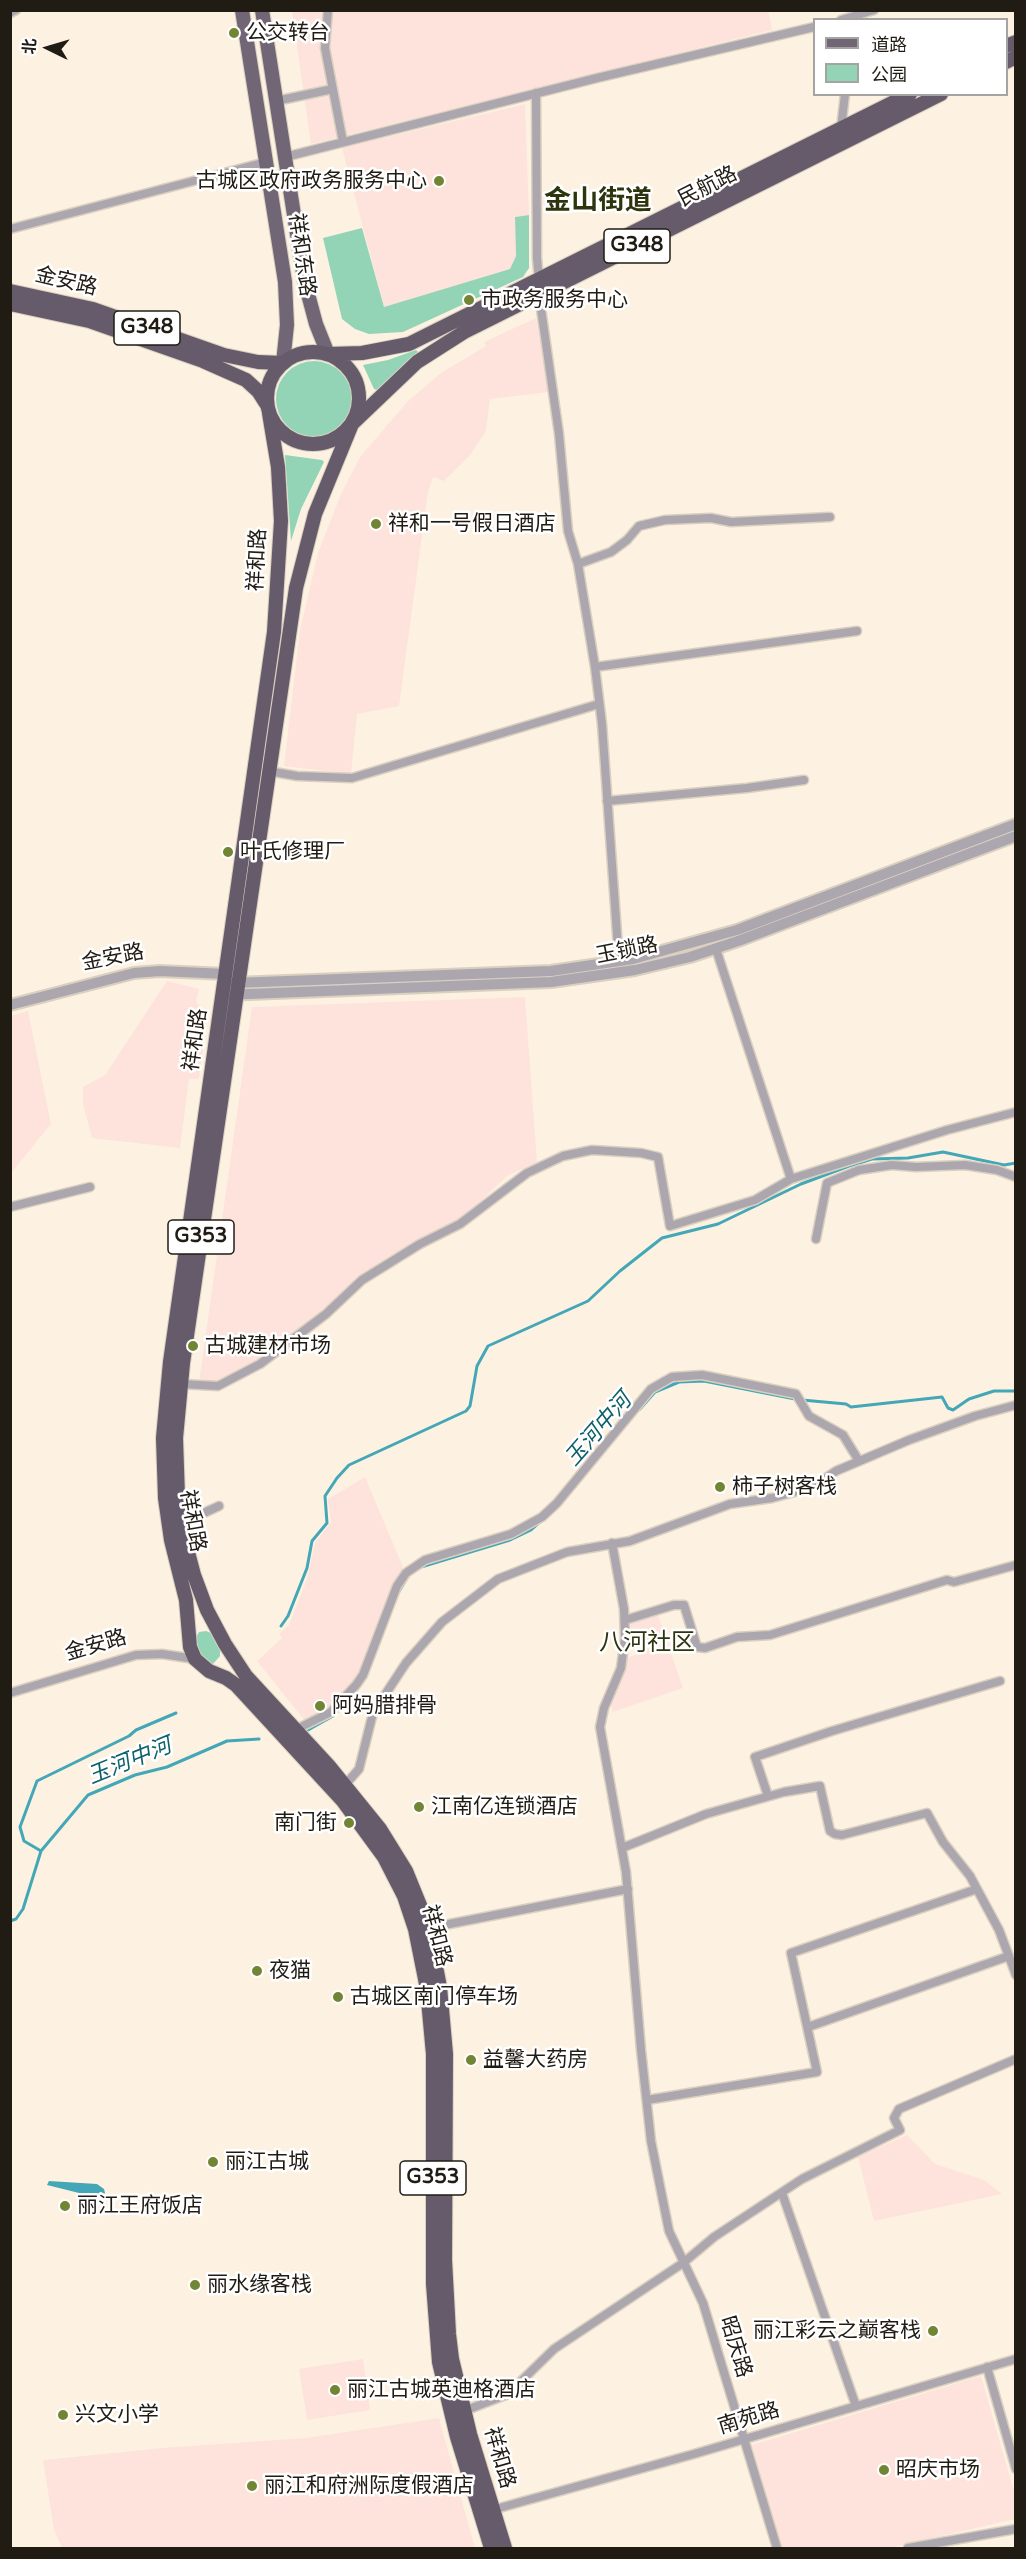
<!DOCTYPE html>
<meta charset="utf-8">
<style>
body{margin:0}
#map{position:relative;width:1026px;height:2559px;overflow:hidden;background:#fdf2e1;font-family:"Varela Round","Noto Sans SC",sans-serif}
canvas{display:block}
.frame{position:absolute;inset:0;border:12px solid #201b13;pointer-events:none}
.legend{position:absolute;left:813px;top:18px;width:195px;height:78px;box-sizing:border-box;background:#fff;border:2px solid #a6a4a1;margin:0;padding:8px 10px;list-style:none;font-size:18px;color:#201b13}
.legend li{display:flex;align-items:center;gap:12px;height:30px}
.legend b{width:30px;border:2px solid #a6a4a1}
.north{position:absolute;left:18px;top:18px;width:60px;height:60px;-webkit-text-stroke:4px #fff;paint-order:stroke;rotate:275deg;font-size:16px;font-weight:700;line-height:24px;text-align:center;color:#201b13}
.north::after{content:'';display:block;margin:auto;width:21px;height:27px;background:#201b13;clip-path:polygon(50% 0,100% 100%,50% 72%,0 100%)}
</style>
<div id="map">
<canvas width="1026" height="2559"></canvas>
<div class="frame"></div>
<ul class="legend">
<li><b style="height:8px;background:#716675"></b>道路</li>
<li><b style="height:16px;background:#93d4b7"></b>公园</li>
</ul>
<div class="north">北</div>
</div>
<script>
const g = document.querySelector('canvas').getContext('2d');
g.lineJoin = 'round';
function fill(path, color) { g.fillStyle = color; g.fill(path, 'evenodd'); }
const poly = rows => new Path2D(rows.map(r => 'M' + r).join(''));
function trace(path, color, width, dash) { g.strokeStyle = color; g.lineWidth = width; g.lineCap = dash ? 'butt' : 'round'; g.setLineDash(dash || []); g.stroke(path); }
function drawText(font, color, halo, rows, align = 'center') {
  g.font = font + ' "Varela Round","Noto Sans SC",sans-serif'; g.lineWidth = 5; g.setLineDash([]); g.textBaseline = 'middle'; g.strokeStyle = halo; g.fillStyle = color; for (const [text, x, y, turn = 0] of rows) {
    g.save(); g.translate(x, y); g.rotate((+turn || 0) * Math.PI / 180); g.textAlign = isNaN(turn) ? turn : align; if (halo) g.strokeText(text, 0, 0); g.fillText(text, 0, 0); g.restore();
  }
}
fill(poly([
 [768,10,772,30,311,144,292,11],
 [525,104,529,215,515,217,516,256,510,269,384,307,342,148],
 [536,318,549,392,490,399,486,431,470,455,444,481,433,477,428,492,399,706,357,714,351,774,284,766,300,630,318,553,341,494,360,457,407,402,441,373,486,346,484,342],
 [167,981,199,989,196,1002,207,1015,199,1079,189,1079,180,1148,92,1138,83,1104,83,1087,105,1075],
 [525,997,537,1162,507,1176,459,1222,389,1256,262,1358,221,1383,199,1382,252,1007],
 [28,1011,51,1124,11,1173,11,1016],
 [365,1477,403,1567,364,1669,349,1690,331,1708,305,1721,257,1661,282,1638,279,1634,289,1625,307,1579,315,1543,331,1522,328,1499],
 [657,1612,683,1688,613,1712,609,1700,624,1658,636,1655,629,1621],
 [907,2135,935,2164,984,2180,1002,2194,874,2221,858,2157],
 [363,2359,370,2410,307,2420,299,2369],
 [981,2376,1015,2495,1015,2519,890,2548,781,2548,752,2445],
 [439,2418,475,2548,62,2548,54,2530,43,2460,162,2448,306,2438]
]), '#fde3dc');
fill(poly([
 [529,215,529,268,523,277,403,332,369,334,355,329,342,319,323,238,362,228,384,307,510,269,516,256,515,217],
 [416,350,418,352,377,390,374,389,363,365,388,360],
 '276 399a38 38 0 1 1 76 0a38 38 0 1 1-76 0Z',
 [285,455,322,460,324,462,301,509,291,541],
 [206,1631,211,1633,220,1647,220,1656,213,1664,207,1664,197,1650,196,1637,199,1632]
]), '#93d4b7');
fill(poly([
 [49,2181,97,2184,104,2189,105,2193,101,2197,83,2194,47,2185]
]), '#43a7b7');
trace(poly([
 [802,1400,846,1404,851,1407,942,1397,948,1408,953,1410,969,1399,994,1391,1016,1391],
 [640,1409,655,1392,679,1382,704,1381,795,1399],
 [421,1567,510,1540,531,1530,540,1522],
 [398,1593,407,1578],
 [281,1626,288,1616,307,1568,312,1541,327,1523,325,1496,337,1478,349,1465,466,1411,470,1406,477,1366,488,1346,588,1301,620,1271,662,1238,718,1224,801,1184,849,1166,872,1159,908,1158,943,1152,1004,1165,1016,1163],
 [308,1730,333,1716,353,1694],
 [41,1851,24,1841,20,1827,37,1781,129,1736,136,1730,176,1713],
 [10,1921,16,1919,23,1909,41,1851,88,1795,135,1775,167,1767,227,1741,259,1739]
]), '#43a7b7', 3);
const minor = poly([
 [328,10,325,48,343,142],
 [10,13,16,10],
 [841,20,874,10],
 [536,93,537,258,539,280],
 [276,101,333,89],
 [841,129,845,94],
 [285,157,597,78,814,27],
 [10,229,266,162],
 [539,295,559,434,568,531,578,564,595,667,602,724,619,962],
 [578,564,611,552,627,540,639,526,665,520,711,518,731,522,830,517],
 [595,667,857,631],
 [268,771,297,776,352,778,599,704],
 [607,801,747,788,804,780],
 [716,949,791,1179],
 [10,1207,90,1187],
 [816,1239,827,1183,859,1170,892,1165,916,1167,965,1165,997,1170,1016,1177],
 [181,1384,218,1386,260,1364,326,1314,362,1280,420,1244,460,1224,527,1173,563,1156,592,1150,641,1153,658,1157,670,1226,755,1200,791,1179,947,1130,1016,1112],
 [182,1523,219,1506],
 [612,1543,624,1609,625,1638,621,1668,604,1708,600,1727,626,1872,641,2050,651,2141,669,2231,703,2303,777,2548],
 [625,1620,674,1605,684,1605,697,1647,705,1648,737,1637,770,1635,947,1580,954,1582,1016,1565],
 [10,1693,136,1655,162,1654,195,1659],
 [295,1730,331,1712,356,1685,363,1675,397,1586,406,1573,425,1560,511,1534,542,1517,557,1503,651,1389,672,1377,702,1375,796,1394,809,1416,843,1435,859,1461],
 [345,1785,359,1769,373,1713,406,1663,442,1622,498,1579,567,1552,630,1541,730,1504,772,1498,798,1491,820,1482,836,1471,909,1440,975,1416,1016,1405],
 [768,1796,755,1757,832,1731,1000,1681],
 [622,1848,706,1814,784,1792,820,1786,830,1831,835,1834,842,1835,927,1813,943,1842,970,1876,999,1930,1016,1975],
 [429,1928,628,1889],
 [808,2027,1009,1956],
 [647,2100,817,2072,791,1953,977,1889],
 [782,2193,856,2406],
 [987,2367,1016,2469],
 [464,2411,508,2394,554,2349,683,2263,714,2237,802,2179,900,2130,894,2118,899,2109,1016,2059],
 [492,2510,694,2454,1016,2359],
 [908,2548,1016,2529]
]);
const tertiary = poly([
 [234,983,551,971,633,959,737,930,1016,824],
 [224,995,551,982,635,970,690,957,741,940,1016,836],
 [10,1005,134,973,160,971,226,974]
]);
const primary = poly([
 [242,10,285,282,287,325,283,363],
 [262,10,304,279,316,324,328,354]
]);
const trunk = poly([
 [1006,46,1016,42],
 [1006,62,1016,57],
 [10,291,93,309,224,355,258,362,283,363],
 [10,304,89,321,203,361,246,380,258,391,267,405],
 '267 398a46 46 0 1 1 92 0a46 46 0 1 1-92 0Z',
 [328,354,362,353,409,344,910,94],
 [269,413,278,467,281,521,274,632,170,1362,163,1438,165,1498,171,1540,186,1600,190,1647,195,1659,209,1671,226,1678,236,1685,343,1801,384,1857,404,1896,415,1929,427,1989,433,2054,433,2284,439,2362,457,2437,491,2548],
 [505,2548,470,2434,452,2359,449,2334,445,2260,446,2054,440,1987,428,1925,406,1871,380,1829,329,1766,246,1676,225,1644,207,1610,194,1575,184,1537,178,1497,176,1438,183,1363,296,588,315,514,352,424,417,362,464,332,941,94]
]);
trace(minor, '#dad0c0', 11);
trace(tertiary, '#dad0c0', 14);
trace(primary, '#dad0c0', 16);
trace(trunk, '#dad0c0', 16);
trace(minor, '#aca6af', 8);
trace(tertiary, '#aca6af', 10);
trace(primary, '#716675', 14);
trace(trunk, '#665b6b', 14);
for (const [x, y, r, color] of [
 [234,33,6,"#728535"],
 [439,181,6,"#728535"],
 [469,300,6,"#728535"],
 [376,524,6,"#728535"],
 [228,852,6,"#728535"],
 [193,1346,6,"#728535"],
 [720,1487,6,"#728535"],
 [320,1706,6,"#728535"],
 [419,1807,6,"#728535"],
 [349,1823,6,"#728535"],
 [257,1971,6,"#728535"],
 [338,1997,6,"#728535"],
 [471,2060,6,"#728535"],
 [213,2162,6,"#728535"],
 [65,2206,6,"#728535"],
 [195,2285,6,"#728535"],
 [933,2331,6,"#728535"],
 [335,2390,6,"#728535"],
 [63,2415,6,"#728535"],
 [884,2470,6,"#728535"],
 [252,2486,6,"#728535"]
]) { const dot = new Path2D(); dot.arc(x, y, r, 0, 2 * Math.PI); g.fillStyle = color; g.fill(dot); trace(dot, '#fff', 2); }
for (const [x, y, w] of [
 [637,246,66],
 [147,328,66],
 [201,1237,66],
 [433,2178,66]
]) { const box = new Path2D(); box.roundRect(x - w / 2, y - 17, w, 34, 4.5); g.fillStyle = '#fff'; g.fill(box); trace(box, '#201b13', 1.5); }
drawText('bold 20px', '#201b13', null, [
 ["G348",637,246],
 ["G348",147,328],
 ["G353",201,1237],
 ["G353",433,2178]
]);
drawText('21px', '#201b13', '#fff', [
 ["公交转台",246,33],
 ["古城区政府政务服务中心",427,181,"right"],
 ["市政务服务中心",481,300],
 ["祥和一号假日酒店",388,524],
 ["叶氏修理厂",240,852],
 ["古城建材市场",205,1346],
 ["柿子树客栈",732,1487],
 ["阿妈腊排骨",332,1706],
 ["江南亿连锁酒店",431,1807],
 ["南门街",337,1823,"right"],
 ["夜猫",269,1971],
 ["古城区南门停车场",350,1997],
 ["益馨大药房",483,2060],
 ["丽江古城",225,2162],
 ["丽江王府饭店",77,2206],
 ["丽水缘客栈",207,2285],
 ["丽江彩云之巅客栈",921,2331,"right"],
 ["丽江古城英迪格酒店",347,2390],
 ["兴文小学",75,2415],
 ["昭庆市场",896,2470],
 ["丽江和府洲际度假酒店",264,2486]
], 'left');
drawText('21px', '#201b13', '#fff', [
 ["民航路",708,187,-27],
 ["祥和东路",301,255,82],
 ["金安路",66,282,13],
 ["祥和路",258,560,-87],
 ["玉锁路",627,951,-11],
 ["金安路",113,958,-11],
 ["祥和路",196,1040,-82],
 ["祥和路",192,1521,80],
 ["金安路",96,1646,-16],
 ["祥和路",436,1936,76],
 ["昭庆路",735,2347,73],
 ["南苑路",749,2419,-17],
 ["祥和路",499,2458,74]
]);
drawText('italic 22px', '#0c616c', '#fff', [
 ["玉河中河",599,1430,-49],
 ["玉河中河",130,1762,-22]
]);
drawText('24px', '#2c350e', '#fff', [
 ["八河社区",647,1644]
]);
drawText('bold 27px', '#2c350e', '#fff', [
 ["金山街道",598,202]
]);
</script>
